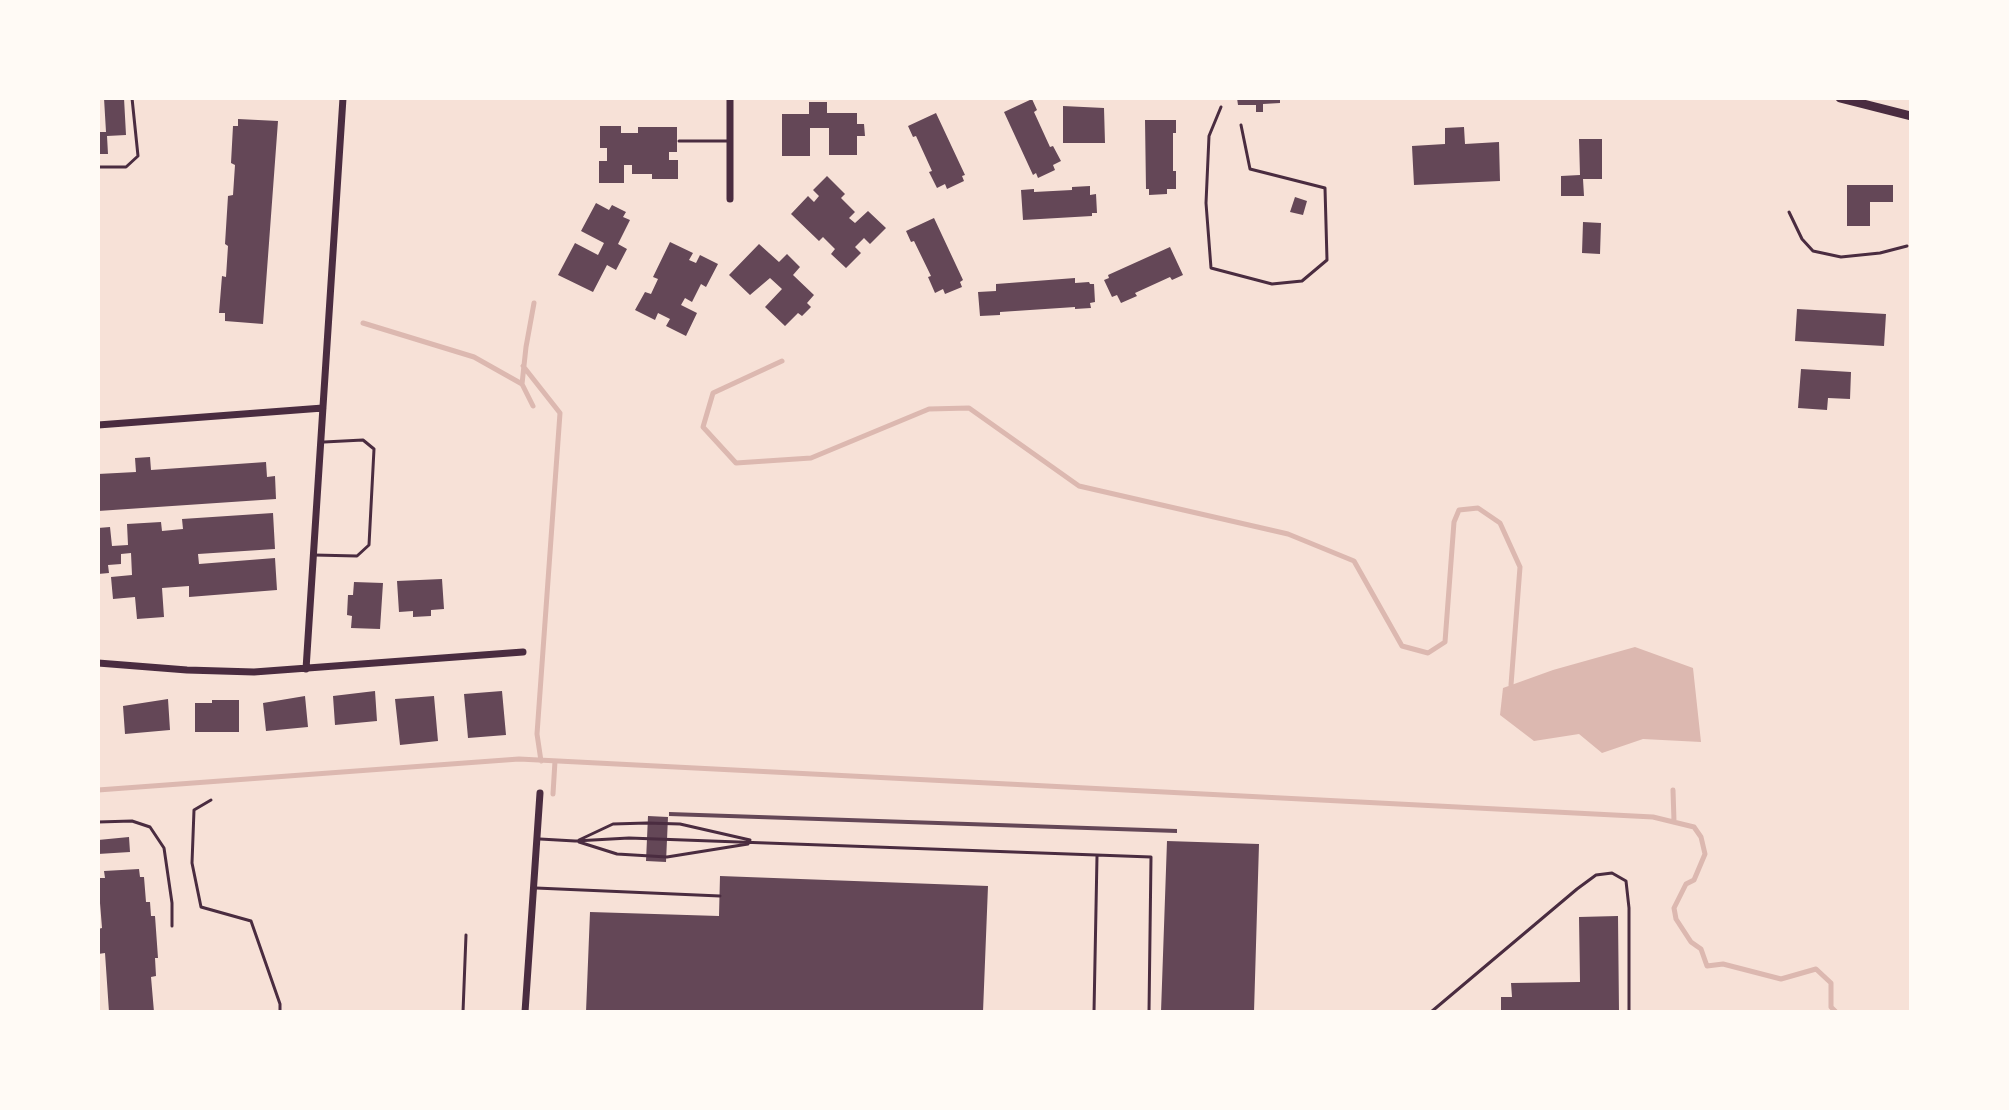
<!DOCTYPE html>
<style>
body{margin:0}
#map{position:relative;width:2009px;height:1110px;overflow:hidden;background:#f7e1d7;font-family:"Fira Sans Condensed",sans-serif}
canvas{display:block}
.frame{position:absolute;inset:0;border:100px solid #fffaf5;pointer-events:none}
</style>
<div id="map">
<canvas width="2009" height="1110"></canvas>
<div class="frame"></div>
</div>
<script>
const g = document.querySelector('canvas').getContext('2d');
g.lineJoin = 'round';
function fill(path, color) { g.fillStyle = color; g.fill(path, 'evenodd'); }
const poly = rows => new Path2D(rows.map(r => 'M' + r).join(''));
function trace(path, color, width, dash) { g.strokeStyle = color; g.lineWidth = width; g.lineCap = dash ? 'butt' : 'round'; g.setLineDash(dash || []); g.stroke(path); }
fill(poly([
 [1635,647,1693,668,1701,742,1643,739,1602,753,1579,734,1534,741,1500,715,1503,688,1553,670]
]), '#dcb8b0');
trace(poly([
 [363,323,474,357,522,384,526,347,534,303],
 [782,361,713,393,703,427,736,463,811,458,929,409,969,408,1079,486,1288,534,1354,561,1402,646,1428,653,1445,642,1454,522,1459,510,1478,508,1500,523,1520,567,1511,685],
 [523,366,560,413,537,734,541,761],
 [522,384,533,406],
 [98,790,519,759,1653,817,1694,827,1701,837,1705,854,1694,880,1686,884,1674,908,1676,919,1691,942,1701,949,1707,966,1723,964,1781,979,1816,969,1831,983,1831,1007,1836,1012],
 [1673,790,1674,821],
 [553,794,555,761]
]), '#dcb8b0', 5);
fill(poly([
 [104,98,124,98,126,135,107,136,108,154,98,154,98,132,106,132],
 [1237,98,1280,98,1280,103,1263,104,1263,112,1256,112,1256,105,1238,105],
 [1032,99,1037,110,1034,112,1050,147,1053,146,1061,161,1053,165,1055,170,1038,178,1036,173,1033,175,1004,112],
 [809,102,827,102,827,113,857,113,857,124,864,124,865,136,857,136,857,155,829,155,829,128,810,128,810,156,782,156,782,114,809,114],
 [1063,106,1104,108,1105,143,1063,143],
 [936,113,965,175,962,176,964,181,947,189,945,184,937,188,929,172,932,171,916,136,913,137,908,126],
 [238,119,278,121,263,324,225,321,225,313,219,313,222,276,226,277,228,246,225,244,228,196,233,195,235,165,231,163,233,126,238,126],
 [1145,120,1176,120,1176,133,1173,133,1173,171,1176,171,1176,189,1167,189,1167,194,1149,195,1149,189,1146,189],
 [600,126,621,126,621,133,638,133,638,127,677,127,677,152,669,152,669,160,678,160,678,179,652,179,652,174,632,174,632,165,624,165,624,183,599,183,599,161,607,161,607,148,600,148],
 [1464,127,1465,144,1499,142,1500,181,1414,185,1412,146,1445,144,1445,128],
 [1579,139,1602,139,1602,179,1583,179,1584,196,1561,196,1561,176,1580,175],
 [827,176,845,194,841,198,855,212,849,218,855,223,868,211,886,228,870,244,864,238,855,247,861,253,846,268,831,254,835,249,823,237,819,241,791,214,808,196,814,202,819,196,813,190],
 [1847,185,1893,185,1893,202,1870,202,1870,226,1847,226],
 [1090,186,1090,195,1096,194,1097,213,1092,213,1092,216,1023,220,1021,190,1034,189,1034,192,1072,190,1072,187],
 [1295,197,1307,201,1303,215,1290,212],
 [596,203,609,210,612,205,626,212,623,217,630,220,618,244,627,249,616,270,607,265,593,292,558,275,575,243,598,255,604,243,581,231],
 [934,218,963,280,960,282,962,287,945,294,943,289,935,293,928,277,931,276,914,241,911,242,906,231],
 [1583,222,1601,223,1600,254,1582,253],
 [670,242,693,253,689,260,696,263,700,255,718,264,706,287,701,284,692,302,685,298,681,305,697,313,686,336,666,326,670,319,658,313,655,320,635,310,645,292,651,294,658,279,653,277],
 [759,244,779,262,787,254,800,267,793,275,814,295,807,303,811,307,802,316,798,313,785,326,765,307,782,289,770,278,750,295,729,275],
 [1170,247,1183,275,1172,280,1170,277,1135,293,1137,296,1121,303,1117,295,1112,297,1104,280,1109,278,1108,275],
 [1075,278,1075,283,1089,282,1090,284,1094,284,1095,302,1090,303,1091,308,1075,309,1075,307,1000,312,1000,315,980,316,978,292,996,291,996,284],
 [1797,309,1886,314,1884,346,1795,341],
 [1801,369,1851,372,1850,399,1828,398,1827,410,1798,408],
 [150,457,151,470,266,462,267,477,275,476,276,499,98,511,98,474,136,472,135,458],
 [273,513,275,549,198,554,199,564,275,558,277,590,189,597,189,586,162,588,164,617,137,619,135,597,113,599,111,577,132,575,131,553,121,554,121,564,108,565,109,573,98,574,98,528,110,527,112,546,128,545,127,524,161,522,162,531,183,529,182,519],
 [442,579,444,609,431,610,431,616,413,617,413,611,399,612,397,581],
 [354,582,383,583,380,629,351,628,352,616,347,615,348,595,353,595],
 [375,691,377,721,335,725,333,696],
 [502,691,506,735,468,738,464,694],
 [305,696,308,727,266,731,263,703],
 [434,696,438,741,400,745,395,699],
 [168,699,170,730,125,734,123,706],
 [212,700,239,700,239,732,195,732,195,703,212,703],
 [669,812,1177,829,1177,833,669,816],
 [648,816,668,817,666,862,646,861],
 [129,837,130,852,98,854,98,840],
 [1167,841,1259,844,1254,1012,1161,1012],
 [139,869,140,877,144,877,146,902,150,902,151,916,155,916,158,958,155,958,156,976,151,977,154,1012,109,1012,105,953,98,954,98,929,102,928,98,878,105,878,104,871],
 [720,876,988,886,983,1012,586,1012,590,912,719,916],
 [1618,916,1619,1012,1501,1012,1501,997,1512,997,1511,983,1580,982,1579,917]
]), '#644757');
trace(poly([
 [1221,107,1209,136,1206,203,1211,268,1272,284,1302,281,1327,260,1325,188,1250,169,1241,125],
 [679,141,730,141],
 [98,167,126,167,138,156,132,98],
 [1789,212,1802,239,1813,251,1841,257,1880,253,1907,246],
 [314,555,357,556,369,545,374,449,363,440,324,442],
 [211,800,194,810,192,863,201,907,251,921,280,1004,280,1012],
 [98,822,132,821,150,827,164,848,172,903,172,926],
 [540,839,575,841,629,838,1151,857,1149,1012],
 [579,840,613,824,647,823,680,824,750,840],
 [579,842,617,854,667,857,748,844],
 [536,888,720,896],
 [463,1012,466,935],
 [1094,1012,1097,856],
 [1431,1012,1577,889,1596,875,1612,873,1626,881,1629,908,1629,1012]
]), '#4a2c40', 3);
trace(poly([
 [730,98,730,199],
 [98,425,323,408],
 [98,663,187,670,254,672,523,652],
 [306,669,343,98],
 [525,1012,540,793]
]), '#4a2c40', 7);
trace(poly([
 [1840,98,1911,116]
]), '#4a2c40', 9);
</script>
